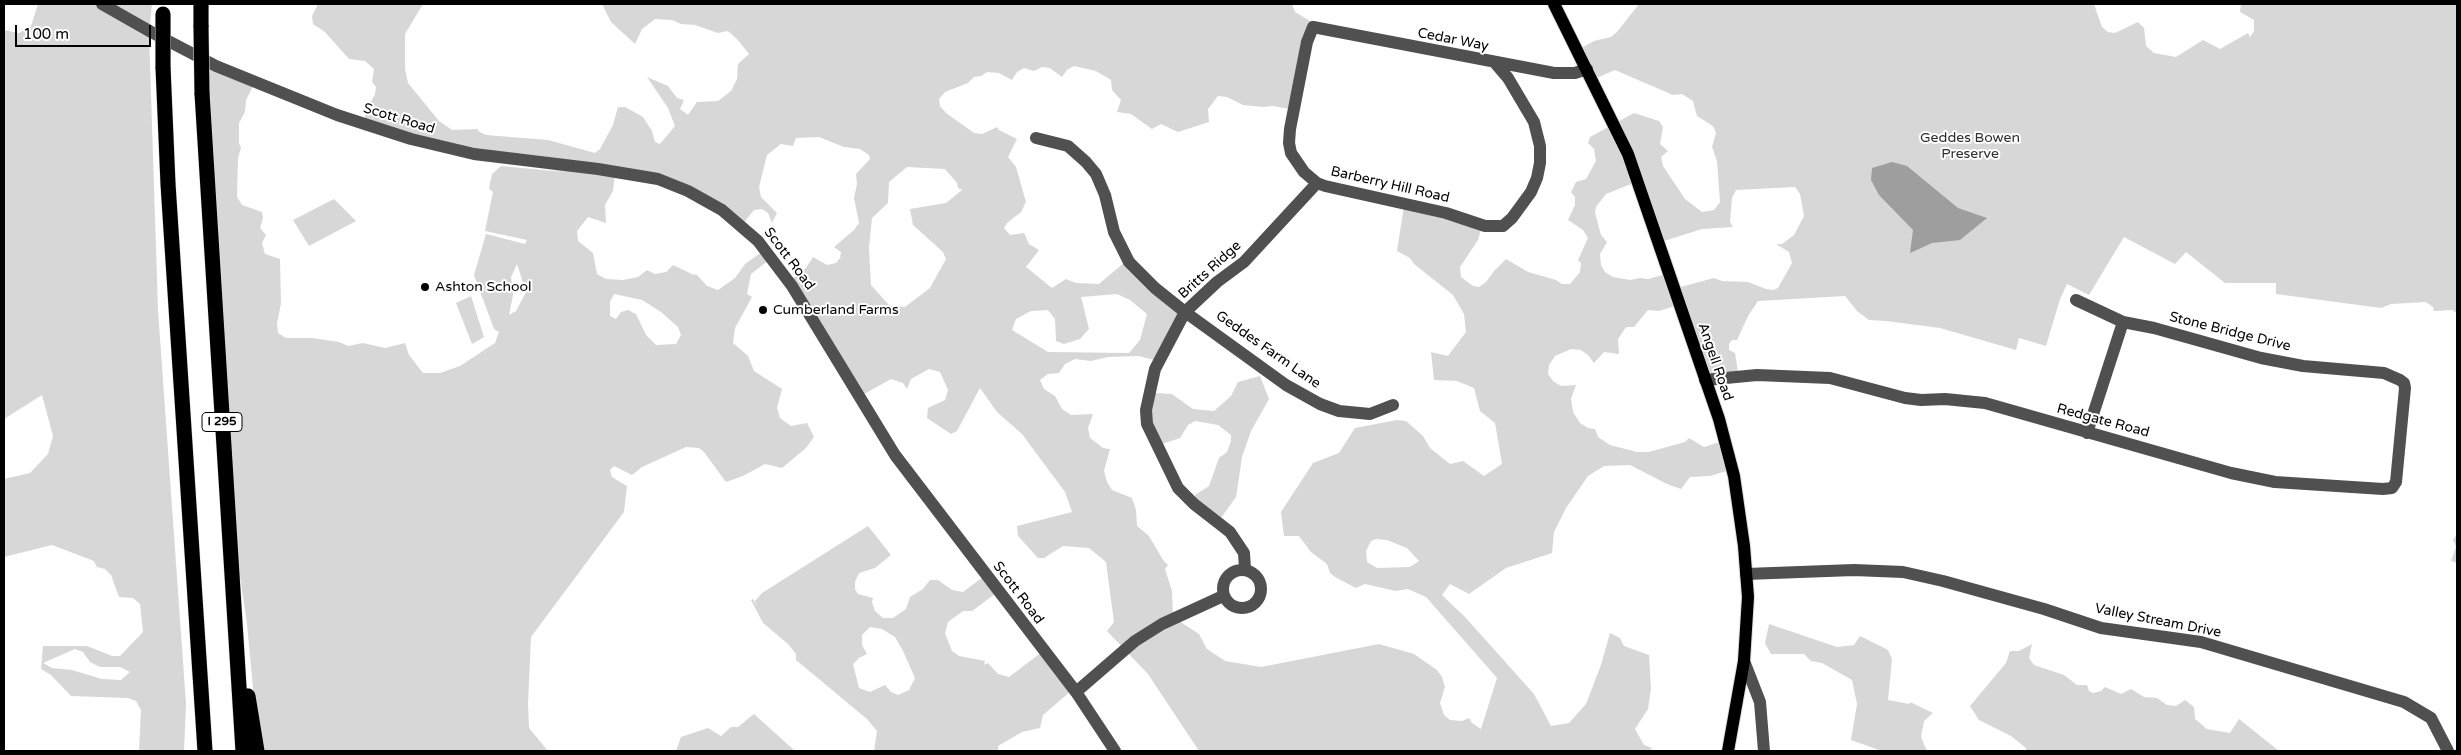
<!DOCTYPE html>
<style>
body{margin:0}
#map{position:relative;width:2461px;height:755px;overflow:hidden;background:#fff;font-family:"Varela Round",sans-serif}
canvas{display:block}
.frame{position:absolute;inset:0;border:5px solid #000;pointer-events:none}
.scale{position:absolute;left:15px;top:25px;width:136px;height:22px;box-sizing:border-box;border:2px solid #000;border-top:0;padding-left:6px;font-size:15px;line-height:18px;white-space:nowrap;color:#000;-webkit-text-stroke:4px #fff;paint-order:stroke}
</style>
<div id="map">
<canvas width="2461" height="755"></canvas>
<div class="frame"></div>
<div class="scale">100 m</div>
</div>
<script>
const g = document.querySelector('canvas').getContext('2d');
g.lineJoin = 'round';
function fill(path, color) { g.fillStyle = color; g.fill(path, 'evenodd'); }
const poly = rows => new Path2D(rows.map(r => 'M' + r).join(''));
function trace(path, color, width, dash) { g.strokeStyle = color; g.lineWidth = width; g.lineCap = dash ? 'butt' : 'round'; g.setLineDash(dash || []); g.stroke(path); }
function drawText(font, color, halo, rows, align = 'center') {
  g.font = font + ' "Varela Round",sans-serif'; g.lineWidth = 4; g.setLineDash([]); g.textBaseline = 'middle'; g.strokeStyle = halo; g.fillStyle = color; for (const [text, x, y, turn = 0] of rows) {
    g.save(); g.translate(x, y); g.rotate((+turn || 0) * Math.PI / 180); g.textAlign = isNaN(turn) ? turn : align; if (halo) g.strokeText(text, 0, 0); g.fillText(text, 0, 0); g.restore();
  }
}
fill(poly([
 [38,4,152,4,149,33,158,310,186,704,184,751,139,751,141,710,136,701,128,698,71,696,51,675,41,669,43,646,87,646,112,656,120,656,143,632,140,604,133,598,119,597,111,575,105,569,97,567,94,561,52,545,4,557,4,479,30,473,48,454,53,436,42,395,4,419,4,30,19,33,31,26],
 [75,649,83,652,90,662,100,667,120,667,130,672,121,680,102,679,72,670,52,668,43,663],
 [318,4,423,4,405,34,405,69,408,83,439,121,452,130,478,129,478,131,486,135,548,140,595,153,600,149,613,125,618,107,625,107,643,117,652,131,655,142,660,144,675,126,668,108,647,77,668,86,677,98,684,100,680,109,688,115,697,102,718,101,731,91,737,79,738,64,749,54,737,39,728,31,718,33,695,25,681,24,672,20,655,19,642,29,635,44,611,22,602,4,1292,4,1295,12,1320,27,1315,33,1295,110,1273,106,1264,107,1243,105,1227,97,1218,96,1208,109,1209,122,1178,132,1161,124,1152,129,1131,114,1117,112,1121,100,1112,90,1111,80,1096,71,1074,66,1067,70,1062,77,1050,68,1042,67,1034,71,1024,68,1017,72,1012,80,999,73,987,72,981,76,974,77,968,83,945,92,939,99,940,106,946,113,974,133,982,134,997,127,999,130,1017,139,1008,157,1016,167,1026,202,1021,212,1007,223,1004,228,1010,235,1024,233,1029,244,1039,250,1026,267,1052,288,1066,279,1076,283,1099,284,1126,261,1186,312,1161,362,1139,356,1108,357,1091,361,1075,359,1065,364,1059,373,1048,374,1040,380,1044,389,1055,396,1062,409,1071,415,1093,414,1088,428,1090,438,1103,448,1110,449,1104,471,1107,482,1112,490,1132,498,1136,510,1137,526,1149,536,1163,560,1168,565,1165,569,1172,591,1173,617,1199,634,1207,649,1225,661,1261,667,1379,644,1414,654,1437,670,1442,677,1445,687,1440,703,1444,715,1450,720,1462,721,1469,718,1472,723,1481,729,1497,678,1426,597,1408,589,1396,591,1365,584,1356,588,1335,577,1330,573,1327,564,1311,552,1299,536,1284,536,1281,512,1313,463,1339,453,1355,428,1397,420,1406,421,1423,436,1430,448,1450,464,1463,461,1484,476,1502,464,1495,423,1480,411,1474,388,1457,381,1434,380,1431,352,1448,356,1466,332,1464,314,1453,295,1414,264,1410,258,1397,251,1404,206,1482,226,1478,240,1460,267,1461,277,1473,286,1479,287,1486,282,1494,271,1506,259,1528,272,1556,280,1562,284,1570,284,1580,272,1581,263,1578,260,1588,238,1583,230,1568,220,1575,205,1575,197,1571,192,1576,182,1586,179,1596,161,1594,149,1588,143,1590,137,1634,113,1659,121,1663,127,1660,144,1668,151,1661,157,1663,166,1685,199,1702,212,1714,210,1720,202,1717,161,1712,147,1716,133,1713,126,1697,116,1693,101,1682,94,1673,95,1615,70,1592,80,1578,50,1594,41,1611,37,1617,32,1639,4,2094,4,2102,27,2108,32,2115,33,2138,22,2144,28,2146,46,2154,53,2176,57,2203,40,2220,49,2248,33,2250,37,2254,31,2254,20,2240,12,2241,4,2457,4,2457,313,2452,310,2434,311,2433,307,2426,302,2391,304,2381,308,2276,294,2276,283,2225,283,2186,252,2175,264,2124,237,2089,295,2067,284,2060,299,2046,346,2019,338,2016,350,1940,328,1886,321,1869,320,1857,311,1845,296,1758,301,1748,316,1737,340,1732,340,1729,344,1729,350,1735,353,1739,379,1711,387,1682,304,1659,311,1648,310,1634,327,1626,327,1618,339,1619,354,1604,352,1594,363,1588,355,1581,350,1571,349,1555,356,1549,365,1548,374,1553,381,1561,386,1576,385,1571,399,1573,412,1580,423,1588,428,1595,429,1598,437,1610,445,1637,452,1649,452,1685,442,1689,438,1704,447,1726,440,1733,469,1710,476,1690,477,1681,489,1667,484,1630,465,1604,466,1588,476,1566,508,1554,532,1552,553,1506,568,1469,594,1450,584,1442,595,1465,617,1534,694,1551,726,1569,723,1586,704,1601,665,1610,633,1620,638,1624,646,1649,655,1651,689,1648,709,1635,729,1644,745,1652,748,1650,751,1199,751,1148,674,1107,631,1114,622,1106,562,1089,548,1063,546,1044,558,1038,558,1018,536,1017,526,1072,512,1065,492,1022,434,997,412,980,388,957,431,951,434,927,418,928,408,945,400,948,390,940,372,929,369,911,379,907,389,903,383,891,379,859,397,789,282,806,268,813,257,827,265,836,263,840,258,841,252,834,247,854,230,859,223,854,198,857,184,856,174,870,159,869,155,860,149,844,147,819,137,796,138,793,146,781,144,767,155,759,187,761,197,777,213,772,223,768,213,762,209,754,210,741,226,687,191,615,173,613,191,605,205,606,223,588,217,577,231,578,241,593,253,597,274,606,279,623,280,638,277,647,270,655,274,666,272,673,265,694,275,696,274,707,286,718,290,735,278,745,264,762,252,769,260,751,274,747,294,752,297,735,328,733,343,748,356,754,371,782,389,777,408,780,418,791,426,807,423,814,437,806,448,782,468,765,464,743,476,726,482,704,452,699,448,686,447,642,467,632,475,614,466,610,470,612,477,627,486,624,512,531,637,528,704,529,728,548,751,259,751,247,624,232,521,206,62,254,84,246,100,245,112,239,123,239,143,241,148,238,158,237,197,242,205,262,212,263,218,260,228,266,235,262,243,265,254,280,259,281,303,277,324,278,333,286,338,312,338,339,342,348,346,363,343,385,348,405,343,409,355,423,373,440,373,460,366,495,343,499,332,494,329,474,275,486,234,525,244,527,240,485,231,493,192,489,189,492,174,501,166,564,172,471,154,363,124,366,112,375,94,376,87,372,82,374,69,365,61,349,59,325,32,313,24,312,16],
 [907,167,945,169,957,183,958,188,962,190,946,203,910,209,913,225,943,252,946,259,930,288,905,307,889,305,871,285,869,248,872,218,888,203,889,182],
 [1636,182,1661,242,1702,229,1733,227,1730,222,1732,198,1736,190,1795,187,1800,194,1804,216,1794,235,1782,244,1776,244,1789,252,1792,263,1778,288,1773,290,1766,289,1748,282,1722,281,1714,278,1677,288,1670,273,1648,279,1640,278,1630,280,1613,277,1605,272,1601,265,1600,254,1607,242,1601,235,1595,213,1596,207,1606,194],
 [517,264,526,292,516,311,509,315,513,295,511,277],
 [614,294,642,300,661,312,678,327,681,335,676,344,656,345,646,335,636,314,628,310,621,312,616,319,610,316,610,302],
 [1117,294,1130,300,1147,314,1140,340,1129,353,1048,352,1012,330,1016,319,1031,311,1048,310,1055,319,1056,341,1064,344,1080,339,1089,329,1081,297],
 [1376,539,1387,540,1407,548,1419,561,1410,567,1377,568,1367,562,1366,551,1371,541],
 [334,199,356,221,309,246,293,220],
 [471,296,484,337,472,344,456,303],
 [1260,376,1269,399,1251,431,1242,457,1236,497,1218,522,1197,507,1195,495,1209,486,1219,458,1227,452,1231,441,1231,435,1218,425,1195,421,1188,425,1180,438,1159,445,1150,427,1154,393,1172,394,1193,409,1214,411,1231,396,1238,382],
 [868,526,891,555,875,568,859,573,855,582,855,589,858,594,873,598,872,602,875,611,883,618,893,618,906,609,910,597,923,589,930,580,938,580,952,590,963,592,983,577,995,594,972,611,963,611,948,622,945,633,952,651,959,656,985,661,984,665,988,663,998,674,1009,677,1042,652,1071,691,1043,715,1040,728,1022,732,998,746,998,751,874,751,877,731,867,719,796,660,796,654,788,644,763,623,751,600,753,599,758,608,755,601,762,593],
 [870,627,882,629,895,637,903,651,915,678,909,690,898,695,891,692,885,685,870,692,859,688,853,664,859,658,867,654,862,645,862,635],
 [2457,534,2457,563,2451,561,2456,547,2453,540],
 [1769,624,1837,647,1854,645,1860,636,1888,650,1892,659,1888,700,1909,704,1910,702,1933,713,1924,721,1921,737,1927,751,1882,751,1851,740,1857,704,1852,680,1822,663,1811,661,1804,654,1771,654,1765,643],
 [2032,644,2029,658,2034,665,2064,675,2077,685,2087,685,2089,691,2093,693,2101,691,2105,687,2121,694,2131,689,2144,697,2157,698,2167,705,2176,706,2185,700,2194,707,2195,719,2207,729,2230,733,2239,719,2279,751,2026,751,2026,748,2011,736,1979,720,1970,706,2006,663,2010,651,2019,651],
 [754,714,795,751,676,751,681,737,708,728,721,736,731,727,738,727]
]), '#d7d7d7');
fill(poly([
 [1892,162,1907,166,1958,208,1987,218,1960,240,1932,243,1910,253,1913,230,1879,195,1871,180,1872,168]
]), '#9e9e9e');
const major = poly([
 [1554,4,1628,154,1719,419,1734,476,1744,546,1748,597,1744,661,1728,751]
]);
const highway = poly([
 [201,27,201,4],
 [163,67,168,184,205,751],
 [202,93,243,751],
 [248,696,257,751]
]);
trace(major, '#dbdbdb', 14);
trace(highway, '#dbdbdb', 16);
trace(poly([
 [102,4,153,33,216,66,337,115,411,139,474,154,598,169,658,179,688,191,722,210,758,241,792,286,895,455,1076,692,1115,751],
 [1496,64,1508,78,1534,122,1540,146,1540,163,1537,178,1531,192,1512,218,1503,226,1485,226,1446,213,1325,186,1317,183,1304,172,1291,153,1289,143,1290,129,1307,42,1313,27,1554,73,1575,73,1587,69],
 [1036,138,1068,146,1086,162,1096,174,1105,195,1114,232,1129,262,1155,288,1185,312,1286,385,1320,404,1339,411,1370,414,1393,405],
 [1705,380,1757,375,1830,378,1905,398,1921,400,1945,399,1985,403,2231,473,2275,482,2383,489,2392,488,2396,482,2405,388,2404,383,2400,380,2384,373,2303,366,2261,358,2154,328,2123,322,2076,300],
 [2087,433,2123,322],
 [1245,569,1244,553,1230,532,1194,504,1178,488,1147,424,1146,410,1155,369,1185,312,1217,282,1244,262,1317,183],
 '1223 589a19 19 0 1 1 38 0a19 19 0 1 1-38 0Z',
 [1746,574,1854,570,1903,572,1943,581,2044,609,2101,628,2201,642,2404,702,2431,718,2448,751],
 [1744,661,1760,702,1764,751],
 [1076,692,1135,641,1162,624,1223,596]
]), '#505050', 12);
trace(major, '#000', 12);
trace(highway, '#000', 15);
const highwayBridge = poly([
 [201,27,202,93],
 [163,67,163,14]
]);
trace(highwayBridge, '#dbdbdb', 16, []);
trace(highwayBridge, '#000', 15);
for (const [x, y, r, color] of [
 [425,287,5,"#000"],
 [763,310,5,"#000"]
]) { const dot = new Path2D(); dot.arc(x, y, r, 0, 2 * Math.PI); g.fillStyle = color; g.fill(dot); trace(dot, '#fff', 2); }
for (const [x, y, w] of [
 [222,422,40]
]) { const box = new Path2D(); box.roundRect(x - w / 2, y - 9.5, w, 19, 4); g.fillStyle = '#fff'; g.fill(box); trace(box, '#000', 1); }
drawText('bold 12px', '#000', null, [
 ["I 295",222,422]
]);
drawText('14px', '#000', '#fff', [
 ["Cedar Way",1453,40,11],
 ["Scott Road",399,119,17],
 ["Barberry Hill Road",1390,185,13],
 ["Scott Road",789,259,53],
 ["Britts Ridge",1210,270,-42],
 ["Stone Bridge Drive",2230,332,14],
 ["Geddes Farm Lane",1268,350,35],
 ["Angell Road",1715,362,71],
 ["Redgate Road",2103,421,15],
 ["Scott Road",1018,593,53],
 ["Valley Stream Drive",2158,621,11]
]);
drawText('14px', '#2e2e2e', '#fff', [
 ["Geddes Bowen",1970,138],
 ["Preserve",1970,154]
]);
drawText('14px', '#000', '#fff', [
 ["Ashton School",435,287],
 ["Cumberland Farms",773,310]
], 'left');
</script>
